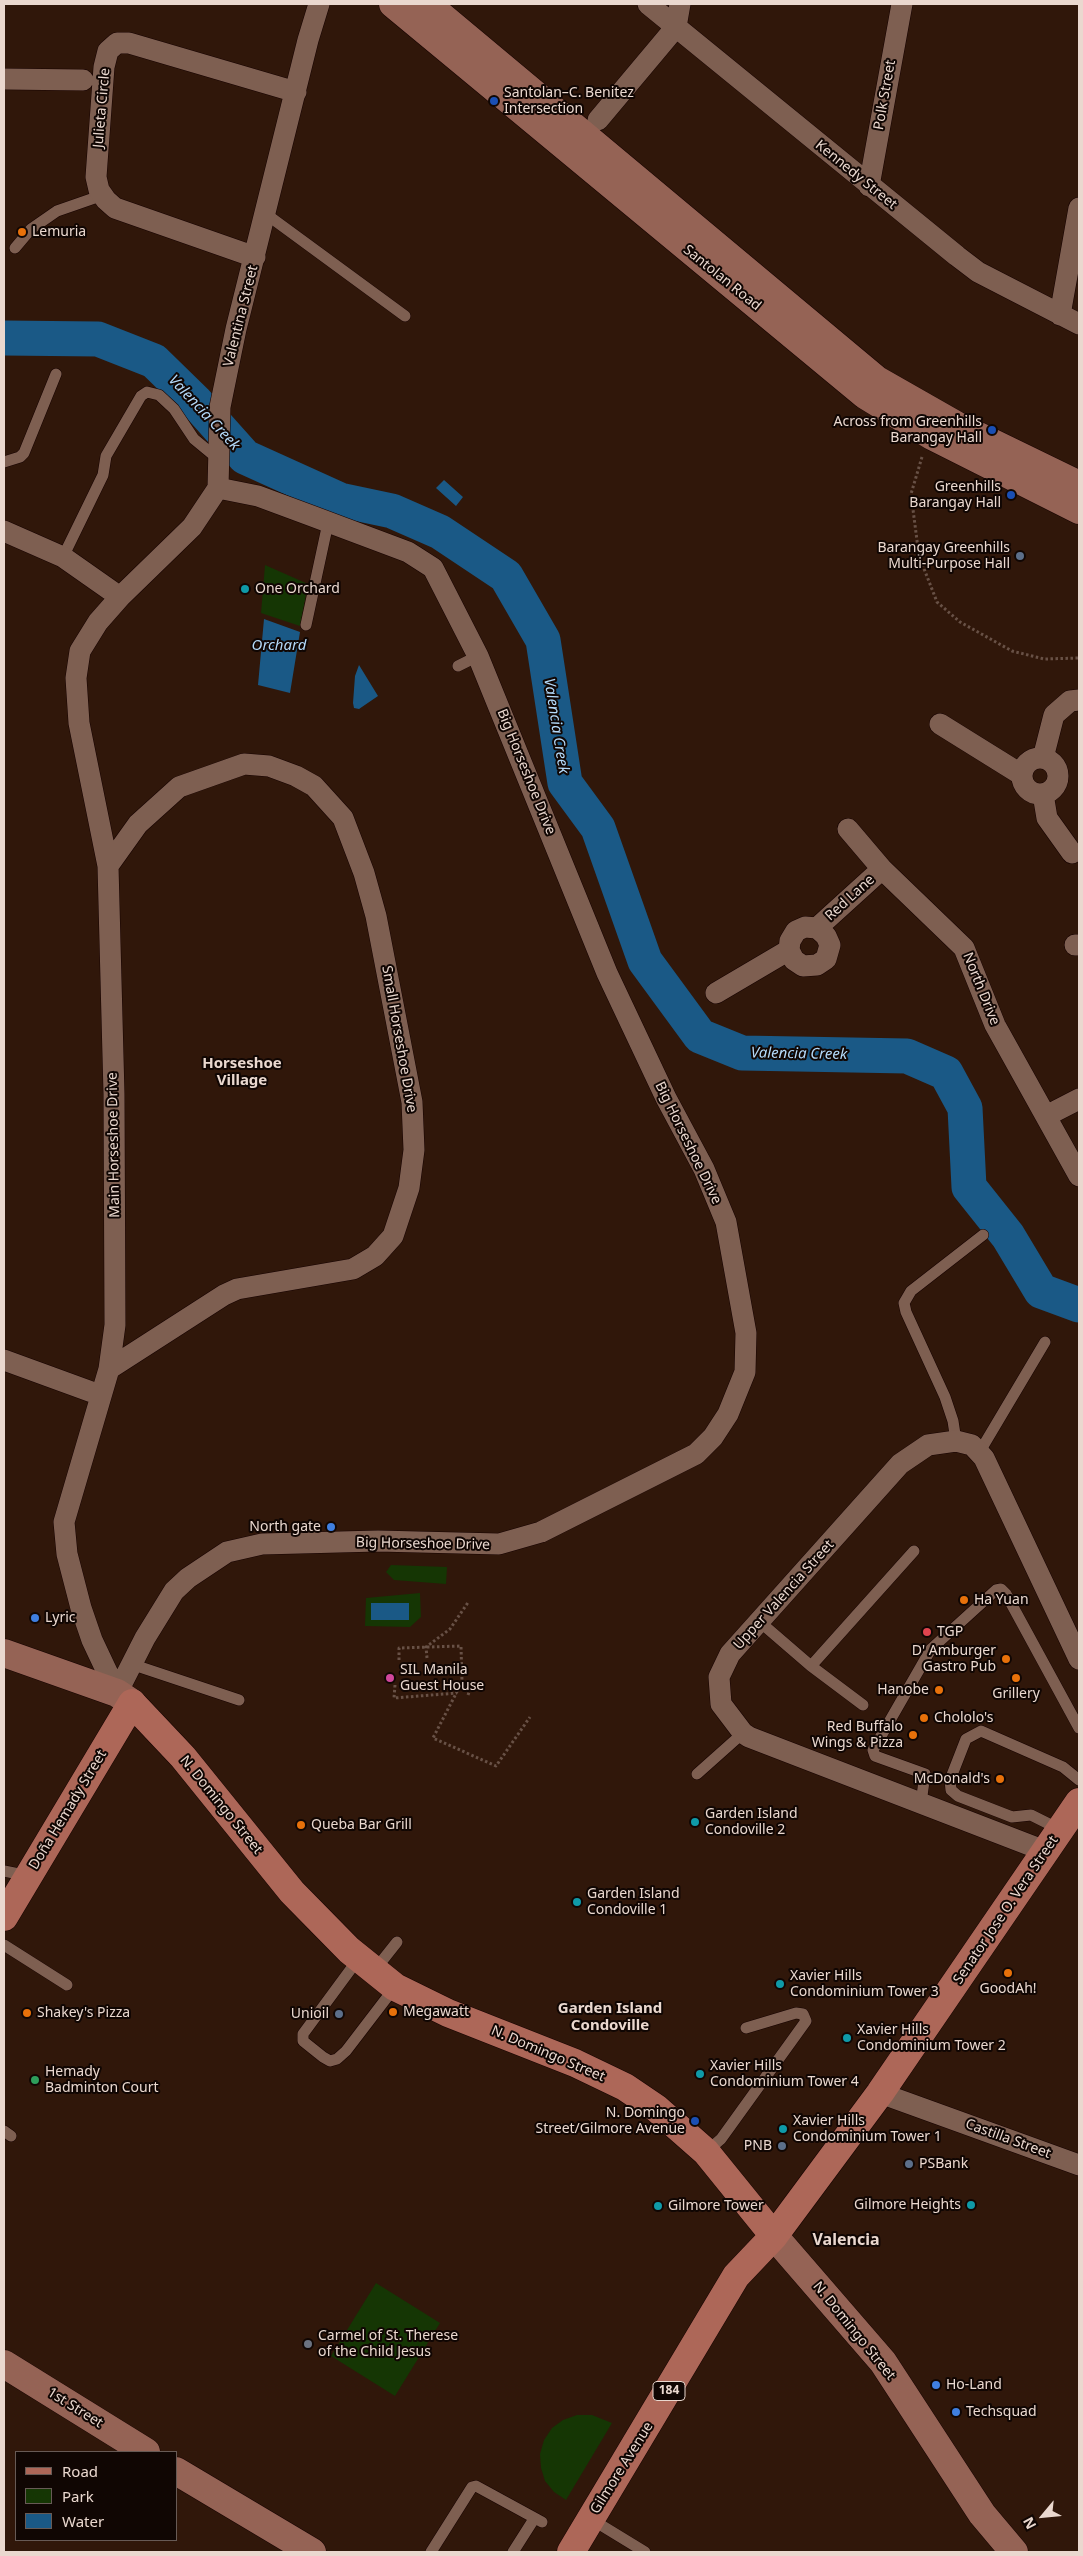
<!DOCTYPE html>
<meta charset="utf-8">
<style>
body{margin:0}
#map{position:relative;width:1083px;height:2556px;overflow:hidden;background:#30170a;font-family:"Noto Sans",sans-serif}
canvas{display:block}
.frame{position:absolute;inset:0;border:5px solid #ead8cf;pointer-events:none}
.legend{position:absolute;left:15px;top:2451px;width:162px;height:90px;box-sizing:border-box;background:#100603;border:1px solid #675a55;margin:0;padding:6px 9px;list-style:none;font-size:15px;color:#ead8cf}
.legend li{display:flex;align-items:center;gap:10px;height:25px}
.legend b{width:25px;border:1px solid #675a55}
.north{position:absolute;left:1018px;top:2491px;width:50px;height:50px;-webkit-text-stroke:4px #100603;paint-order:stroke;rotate:242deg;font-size:14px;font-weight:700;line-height:20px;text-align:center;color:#ead8cf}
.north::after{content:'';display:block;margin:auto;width:18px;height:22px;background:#ead8cf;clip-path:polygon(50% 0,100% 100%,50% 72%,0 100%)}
</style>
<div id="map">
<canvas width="1083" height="2556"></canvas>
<div class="frame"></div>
<ul class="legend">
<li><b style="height:6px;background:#ad6758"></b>Road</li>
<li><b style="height:14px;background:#153604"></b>Park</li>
<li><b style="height:14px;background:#1a5986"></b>Water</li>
</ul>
<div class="north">N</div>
</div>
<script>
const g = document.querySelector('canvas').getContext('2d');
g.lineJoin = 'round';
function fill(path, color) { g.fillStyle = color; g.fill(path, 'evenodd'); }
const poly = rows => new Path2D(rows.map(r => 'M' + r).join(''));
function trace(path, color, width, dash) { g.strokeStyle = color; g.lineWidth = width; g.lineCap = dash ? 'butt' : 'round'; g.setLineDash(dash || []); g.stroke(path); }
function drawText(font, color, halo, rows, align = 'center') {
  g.font = font + ' "Noto Sans",sans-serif'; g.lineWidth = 4; g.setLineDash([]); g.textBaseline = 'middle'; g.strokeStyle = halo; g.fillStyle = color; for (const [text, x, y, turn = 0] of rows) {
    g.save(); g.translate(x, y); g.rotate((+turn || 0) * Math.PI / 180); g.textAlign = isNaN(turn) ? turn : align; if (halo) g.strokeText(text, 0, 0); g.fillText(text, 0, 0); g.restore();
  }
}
fill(poly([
 [265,565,308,584,300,626,261,613],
 [391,1565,447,1567,446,1584,394,1580,386,1572],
 [420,1593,421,1617,410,1627,365,1626,366,1598],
 [376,2283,440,2323,395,2396,331,2356],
 [577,2415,592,2415,612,2423,566,2500,554,2492,545,2481,541,2468,540,2454,544,2440,552,2428,563,2420]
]), '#153604');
fill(poly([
 [444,480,463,497,456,506,436,488],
 [264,619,300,632,290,693,258,685],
 [359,665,378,696,359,709,354,708,353,703,355,676],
 [371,1603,409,1603,409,1620,371,1620]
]), '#1a5986');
trace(poly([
 [4,338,98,339,154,361,195,401,245,457,340,500,392,511,440,532,506,576,543,640,565,783,598,828,645,961,700,1036,742,1053,907,1056,946,1073,965,1108,969,1187,1008,1236,1041,1291,1079,1305]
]), '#1a5986', 35);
const lane = poly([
 [266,214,405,316],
 [15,248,31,229,57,211,103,195],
 [4,462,20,457,24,453,56,374],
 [63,557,103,475,106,456,141,396,147,392,159,395,174,409,194,439,217,458],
 [306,625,328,523],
 [458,666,478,656],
 [956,1441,953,1421,945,1397,906,1312,904,1303,911,1291,983,1235],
 [979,1453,1045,1342],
 [760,1622,811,1666,863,1705],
 [131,1664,239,1700],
 [811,1666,914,1551],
 [697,1774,743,1733],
 [921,1803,925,1774,875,1756,873,1750,931,1649,996,1590,1001,1589,1006,1594,1079,1728],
 [1061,1830,1031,1815,1012,1817,958,1796,951,1790,950,1780,966,1739,981,1731,1063,1767,1079,1780],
 [4,1871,29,1876],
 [4,1945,67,1985],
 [359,1958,303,2034,303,2041,323,2057,330,2061,337,2059,346,2051,395,1987],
 [374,1971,397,1942],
 [4,2131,11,2136],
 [706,2152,721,2139,806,2021,803,2014,796,2013,746,2028],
 [591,2519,645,2552],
 [431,2552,472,2487,476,2486,542,2522],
 [513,2552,534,2519]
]);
const street = poly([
 [648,4,957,256,978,272,1079,324],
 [4,79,83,80],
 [598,120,676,27,680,4],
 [869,186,902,4],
 [255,257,115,208,106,200,99,190,96,177,104,67,108,51,117,43,129,43,296,92],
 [1060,315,1079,208],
 [4,531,63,557,120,597],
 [940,724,1022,775],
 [1043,758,1054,715,1070,701,1079,700],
 '1022 776a18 18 0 1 1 36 0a18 18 0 1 1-36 0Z',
 [1043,794,1047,818,1072,853],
 [848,829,882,869,964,948,995,1025,1079,1176],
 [108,866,138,824,179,787,244,764,269,766,296,776,314,786,343,818,364,873,376,916,412,1102,414,1150,409,1188,393,1236,375,1256,353,1269,237,1289,224,1295,109,1369],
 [817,928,826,936,830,945,826,959,817,965,803,966,794,960,789,950,790,941,796,931,805,927,817,928,882,869],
 [1075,945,1079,945],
 [716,993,789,950],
 [1046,1116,1079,1099],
 [4,1360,100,1395],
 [117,1693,145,1638,174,1591,188,1578,227,1552,262,1544,378,1541,499,1544,541,1532,696,1454,713,1437,728,1414,745,1372,746,1333,726,1222,704,1169,666,1098,607,973,478,656,433,568,408,552,312,516,258,496,218,488],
 [117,1693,92,1640,81,1608,67,1554,64,1522,109,1369,115,1325,114,1094,108,866,79,723,76,678,80,651,98,622,120,597,192,527,218,488,220,407,236,329,308,40,319,4],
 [1045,1851,749,1737,743,1733,721,1704,719,1677,730,1654,900,1464,928,1445,956,1441,972,1445,984,1458,1079,1659],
 [880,2093,1079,2165]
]);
const secondary = poly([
 [393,4,865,395,932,436,1079,510],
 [427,4,877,380,956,425,1079,485],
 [4,1653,117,1693,132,1703],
 [774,2236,883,2362,982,2514,1014,2552],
 [4,2364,146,2452],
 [176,2471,312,2552]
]);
const primary = poly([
 [4,1917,132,1703,183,1757,292,1892,349,1950,395,1987,448,2013,575,2063,625,2087,656,2108,706,2152,774,2236],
 [571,2552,736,2276,774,2236,880,2093,1079,1802]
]);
trace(lane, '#170300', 12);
trace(street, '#170300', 22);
trace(secondary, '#170300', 29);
trace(primary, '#170300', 29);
trace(poly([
 [922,457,911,494,919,556,937,602,960,622,1012,651,1044,659,1079,658],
 [427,1658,426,1647,450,1629,469,1601],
 [399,1660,399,1648,461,1646,462,1682,480,1686],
 [462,1682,433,1738,496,1766,530,1717],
 [395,1685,394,1698,457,1693],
 [468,1695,472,1684]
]), '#685146', 3, [2.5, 2.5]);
trace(lane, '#7e5f51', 11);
trace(street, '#7e5f51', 21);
trace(secondary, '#956355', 28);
trace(primary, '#ad6758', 28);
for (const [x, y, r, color] of [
 [494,101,5,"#1a4fb4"],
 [22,232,5,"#e8710a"],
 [992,430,5,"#1a4fb4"],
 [1011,495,5,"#1a4fb4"],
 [1020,556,5,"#5c6f8a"],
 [245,589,5,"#0f9aa8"],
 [331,1527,5,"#3f7fe0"],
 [964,1600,5,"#e8710a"],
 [35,1618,5,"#3f7fe0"],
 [927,1632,5,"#e0444e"],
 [1006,1659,5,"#e8710a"],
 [390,1678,5,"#d1479c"],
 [1016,1678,5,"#e8710a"],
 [939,1690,5,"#e8710a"],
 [924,1718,5,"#e8710a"],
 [913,1735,5,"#e8710a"],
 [1000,1779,5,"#e8710a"],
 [695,1822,5,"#0f9aa8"],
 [301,1825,5,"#e8710a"],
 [577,1902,5,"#0f9aa8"],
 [1008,1973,5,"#e8710a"],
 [780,1984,5,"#0f9aa8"],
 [393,2012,5,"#e8710a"],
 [27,2013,5,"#e8710a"],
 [339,2014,5,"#5c6f8a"],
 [847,2038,5,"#0f9aa8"],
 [700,2074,5,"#0f9aa8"],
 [35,2080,5,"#2e9e5b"],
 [695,2121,5,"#1a4fb4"],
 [783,2129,5,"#0f9aa8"],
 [782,2146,5,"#5c6f8a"],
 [909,2164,5,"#5c6f8a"],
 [971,2205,5,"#0f9aa8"],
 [658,2206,5,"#0f9aa8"],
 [308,2344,5,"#6b7280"],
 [936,2385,5,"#3f7fe0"],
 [956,2412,5,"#3f7fe0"]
]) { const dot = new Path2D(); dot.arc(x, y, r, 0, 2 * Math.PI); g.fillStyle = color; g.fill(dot); trace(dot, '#100603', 2); }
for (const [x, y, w] of [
 [669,2391,32]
]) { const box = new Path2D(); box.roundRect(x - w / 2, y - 9.5, w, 19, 4); g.fillStyle = '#100603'; g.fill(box); trace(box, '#ead8cf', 1); }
drawText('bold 12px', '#ead8cf', null, [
 ["184",669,2391]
]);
drawText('14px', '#ead8cf', '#100603', [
 ["Santolan–C. Benitez",504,93],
 ["Intersection",504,109],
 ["Lemuria",32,232],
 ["Across from Greenhills",982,422,"right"],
 ["Barangay Hall",982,438,"right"],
 ["Greenhills",1001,487,"right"],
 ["Barangay Hall",1001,503,"right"],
 ["Barangay Greenhills",1010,548,"right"],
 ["Multi-Purpose Hall",1010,564,"right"],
 ["One Orchard",255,589],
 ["North gate",321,1527,"right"],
 ["Ha Yuan",974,1600],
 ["Lyric",45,1618],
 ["TGP",937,1632],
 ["D' Amburger",996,1651,"right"],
 ["Gastro Pub",996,1667,"right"],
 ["SIL Manila",400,1670],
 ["Guest House",400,1686],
 ["Hanobe",929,1690,"right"],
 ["Grillery",1016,1694,"center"],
 ["Chololo's",934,1718],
 ["Red Buffalo",903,1727,"right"],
 ["Wings & Pizza",903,1743,"right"],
 ["McDonald's",990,1779,"right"],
 ["Garden Island",705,1814],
 ["Condoville 2",705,1830],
 ["Queba Bar Grill",311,1825],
 ["Garden Island",587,1894],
 ["Condoville 1",587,1910],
 ["Xavier Hills",790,1976],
 ["Condominium Tower 3",790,1992],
 ["GoodAh!",1008,1989,"center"],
 ["Megawatt",403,2012],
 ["Shakey's Pizza",37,2013],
 ["Unioil",329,2014,"right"],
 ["Xavier Hills",857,2030],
 ["Condominium Tower 2",857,2046],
 ["Xavier Hills",710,2066],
 ["Condominium Tower 4",710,2082],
 ["Hemady",45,2072],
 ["Badminton Court",45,2088],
 ["N. Domingo",685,2113,"right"],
 ["Street/Gilmore Avenue",685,2129,"right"],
 ["Xavier Hills",793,2121],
 ["Condominium Tower 1",793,2137],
 ["PNB",772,2146,"right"],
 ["PSBank",919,2164],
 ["Gilmore Heights",961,2205,"right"],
 ["Gilmore Tower",668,2206],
 ["Carmel of St. Therese",318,2336],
 ["of the Child Jesus",318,2352],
 ["Ho-Land",946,2385],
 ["Techsquad",966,2412]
], 'left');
drawText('14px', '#ead8cf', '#100603', [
 ["Polk Street",885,95,-80],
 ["Julieta Circle",102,108,-85],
 ["Kennedy Street",856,175,39],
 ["Santolan Road",722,278,39],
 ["Valentina Street",241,316,-76],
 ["Big Horseshoe Drive",526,772,68],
 ["Red Lane",850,898,-42],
 ["North Drive",981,989,68],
 ["Small Horseshoe Drive",399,1039,80],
 ["Big Horseshoe Drive",688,1143,64],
 ["Main Horseshoe Drive",114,1145,-91],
 ["Big Horseshoe Drive",423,1544,1],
 ["Upper Valencia Street",784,1595,-48],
 ["N. Domingo Street",221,1805,51],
 ["Doña Hemady Street",68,1810,-59],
 ["Senator Jose O. Vera Street",1006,1910,-56],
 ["N. Domingo Street",548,2054,23],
 ["Castilla Street",1008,2139,20],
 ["N. Domingo Street",854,2331,51],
 ["1st Street",75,2408,32],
 ["Gilmore Avenue",622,2468,-58]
]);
drawText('italic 15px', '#b3d9f9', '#100603', [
 ["Valencia Creek",204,413,47],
 ["Orchard",279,646],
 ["Valencia Creek",556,726,81],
 ["Valencia Creek",799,1054,1]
]);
drawText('bold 15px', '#ead8cf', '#100603', [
 ["Horseshoe",242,1064],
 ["Village",242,1081],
 ["Garden Island",610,2009],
 ["Condoville",610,2026]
]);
drawText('bold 16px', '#ead8cf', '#100603', [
 ["Valencia",846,2240]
]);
</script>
